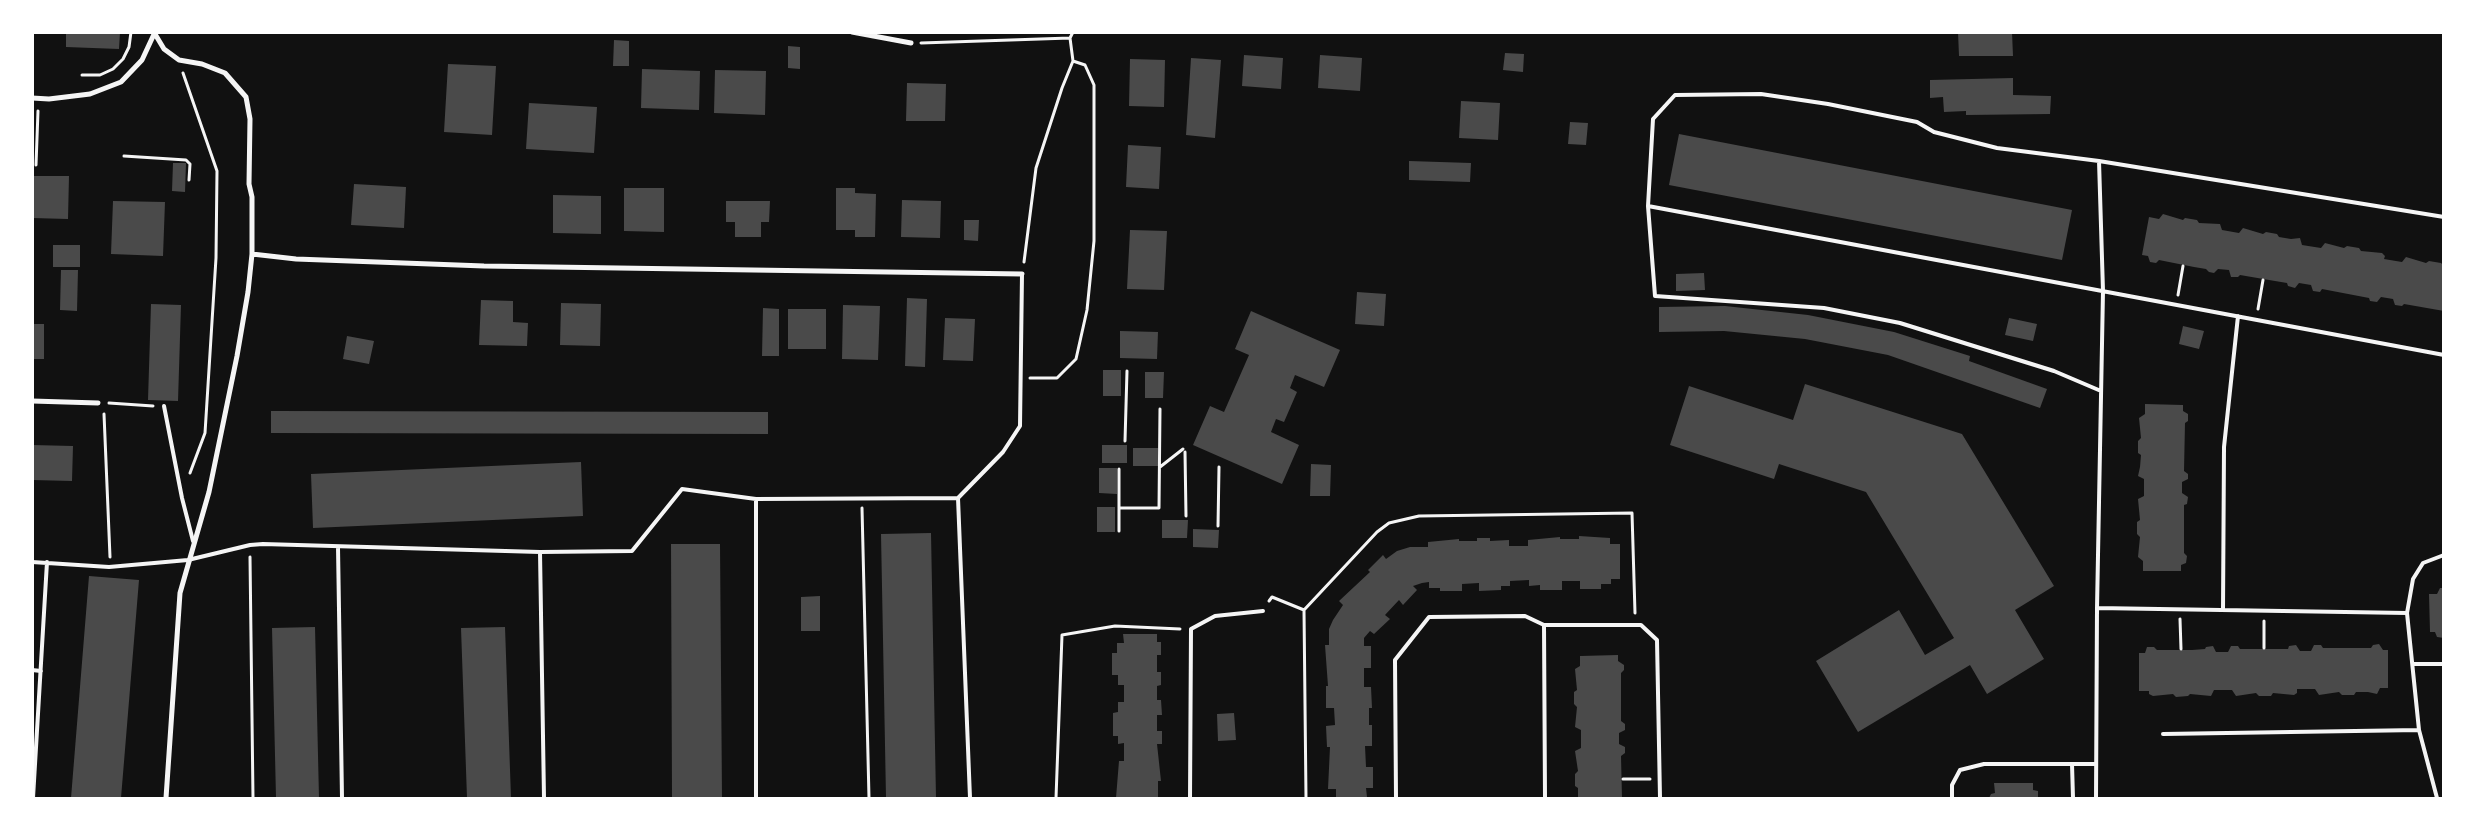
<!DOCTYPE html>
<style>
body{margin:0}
#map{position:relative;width:2476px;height:831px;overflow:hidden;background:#111;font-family:"Open Sans",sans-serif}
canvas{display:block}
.frame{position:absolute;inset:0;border:34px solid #fff;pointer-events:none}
</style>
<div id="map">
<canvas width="2476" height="831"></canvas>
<div class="frame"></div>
</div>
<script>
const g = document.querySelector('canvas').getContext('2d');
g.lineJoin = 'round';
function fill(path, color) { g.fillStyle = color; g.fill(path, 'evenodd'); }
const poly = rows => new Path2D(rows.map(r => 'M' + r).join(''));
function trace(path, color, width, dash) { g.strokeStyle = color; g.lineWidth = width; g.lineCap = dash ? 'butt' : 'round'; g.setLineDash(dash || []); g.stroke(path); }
fill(poly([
 [66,32,120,32,119,49,66,47],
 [1958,32,2012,32,2013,56,1959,56],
 [614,40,629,41,629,66,613,66],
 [788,46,800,47,800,69,788,68],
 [1505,53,1524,54,1523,72,1503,70],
 [1244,55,1283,58,1281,89,1242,86],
 [1320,55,1362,58,1360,91,1318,88],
 [1191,58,1221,60,1215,138,1186,135],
 [1130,59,1165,60,1164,107,1129,106],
 [448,64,496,66,492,135,444,132],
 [642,69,700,71,699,110,641,108],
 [715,70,766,71,765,115,714,113],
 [2013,78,2013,95,2051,96,2050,114,1966,115,1966,111,1944,112,1943,97,1930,98,1930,80],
 [907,83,946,84,945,121,906,121],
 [1461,101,1500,103,1498,140,1459,138],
 [529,103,597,107,594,153,526,149],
 [1570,122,1588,123,1586,145,1568,144],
 [1679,134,2072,210,2062,260,1669,185],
 [1128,145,1161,147,1159,189,1126,187],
 [1409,161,1471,163,1470,182,1409,180],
 [173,163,186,163,185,192,172,191],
 [32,176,69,176,68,219,32,218],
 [354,184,406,187,404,228,351,225],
 [624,188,664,188,664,232,624,231],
 [836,188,855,188,855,193,876,194,875,237,855,237,855,230,836,230],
 [553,195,601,196,601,234,553,233],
 [902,200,941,201,940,238,901,237],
 [113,201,165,202,163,256,111,254],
 [726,201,770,201,769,222,761,222,761,237,735,237,735,222,726,222],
 [2163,214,2183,220,2185,218,2197,220,2199,223,2220,224,2222,230,2239,233,2243,228,2263,234,2266,232,2277,234,2279,237,2291,239,2300,238,2302,245,2321,248,2325,243,2344,248,2347,246,2359,248,2361,251,2382,253,2385,256,2384,259,2402,262,2406,257,2426,263,2429,261,2441,263,2444,266,2444,311,2404,304,2402,306,2395,305,2393,299,2381,297,2377,302,2370,301,2369,298,2322,289,2320,292,2313,291,2311,285,2299,283,2295,288,2288,286,2287,283,2275,281,2240,275,2238,277,2231,277,2229,270,2218,269,2214,273,2209,272,2206,269,2194,267,2159,260,2156,263,2150,262,2148,256,2142,255,2149,217,2159,219],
 [964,220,979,220,978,241,964,240],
 [1130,230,1167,231,1164,290,1127,289],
 [53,245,80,245,80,267,53,267],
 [61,270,78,270,77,311,60,310],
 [1704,273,1705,290,1676,291,1676,274],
 [1357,292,1386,294,1384,326,1355,324],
 [907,298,927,299,925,367,905,366],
 [481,300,513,301,513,322,528,323,527,346,479,345],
 [561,303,601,304,600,346,560,345],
 [151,304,181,305,178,401,148,400],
 [843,305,880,306,878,360,842,359],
 [1725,306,1808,315,1894,332,1970,356,1969,361,2047,389,2040,408,1888,355,1805,339,1724,331,1659,332,1659,307],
 [763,308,779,309,779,356,762,356],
 [788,309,826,309,826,349,788,349],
 [1251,311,1340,350,1324,387,1295,375,1290,388,1297,392,1284,422,1276,419,1271,432,1299,445,1282,484,1193,445,1210,406,1224,412,1249,355,1235,349],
 [945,318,975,319,973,361,943,360],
 [2009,318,2037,324,2033,341,2005,335],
 [32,324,44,324,44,359,32,359],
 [2183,326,2204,331,2199,349,2179,344],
 [1120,331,1158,332,1157,359,1120,358],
 [347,336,374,341,369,364,343,359],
 [1103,370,1121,370,1121,396,1103,396],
 [1145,372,1164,372,1163,398,1145,398],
 [1805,384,1962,434,2054,586,2015,610,2044,659,1987,694,1970,665,1858,732,1816,661,1899,610,1925,655,1954,638,1866,492,1779,464,1774,479,1670,445,1689,386,1793,420],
 [2145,404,2183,405,2183,411,2188,414,2188,421,2185,423,2184,471,2188,474,2188,479,2182,482,2182,493,2188,497,2187,504,2184,505,2184,553,2187,556,2186,563,2181,565,2181,571,2143,571,2143,561,2138,557,2140,537,2137,534,2137,522,2140,520,2138,499,2144,496,2144,479,2138,476,2140,467,2141,455,2138,453,2138,441,2141,438,2139,418,2145,414],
 [271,411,768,412,768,434,271,433],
 [32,445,73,446,72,481,32,480],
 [1102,445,1127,445,1127,463,1102,463],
 [1133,448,1158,448,1158,466,1133,466],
 [581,462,583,516,313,528,311,474],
 [1311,464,1331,465,1330,496,1310,496],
 [1099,468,1117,468,1117,494,1099,493],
 [1097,507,1115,507,1115,532,1097,532],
 [1162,520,1188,520,1187,538,1162,538],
 [1193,529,1219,530,1218,548,1193,547],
 [931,533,936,798,886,798,881,534],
 [1579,536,1610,538,1610,544,1620,544,1620,579,1611,579,1611,584,1601,584,1601,589,1580,589,1580,581,1562,581,1562,590,1540,590,1540,585,1529,586,1529,580,1510,581,1510,586,1501,586,1501,590,1479,591,1479,583,1462,584,1462,591,1440,591,1440,588,1429,588,1429,582,1422,583,1413,586,1417,590,1403,605,1399,600,1385,615,1390,619,1374,634,1370,631,1364,638,1364,646,1371,646,1371,668,1364,668,1364,687,1371,687,1372,708,1369,708,1369,725,1372,725,1372,746,1365,746,1366,767,1373,767,1373,788,1366,788,1367,797,1336,797,1336,789,1328,789,1330,747,1327,747,1326,726,1335,725,1334,708,1326,708,1326,686,1328,686,1325,645,1329,645,1329,629,1333,620,1343,605,1339,601,1370,572,1368,570,1383,555,1386,559,1397,551,1410,547,1428,547,1428,542,1459,539,1459,541,1477,541,1477,538,1490,538,1490,541,1509,540,1509,546,1528,546,1528,540,1560,537,1560,539,1579,539],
 [671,544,720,544,722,798,672,798],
 [89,576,139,580,121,798,71,798],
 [2440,588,2444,588,2444,638,2437,637,2435,632,2430,632,2429,594,2437,594],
 [820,596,820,631,801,631,801,597],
 [315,627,319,798,276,798,272,628],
 [505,627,511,798,467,798,461,628],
 [1123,634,1157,634,1157,642,1161,642,1161,655,1157,655,1157,672,1161,672,1161,685,1157,686,1157,700,1161,700,1162,715,1157,715,1157,731,1162,731,1162,744,1157,744,1161,781,1158,781,1158,798,1116,798,1119,761,1124,761,1124,743,1118,744,1118,736,1113,736,1113,713,1118,712,1118,702,1124,702,1124,685,1118,685,1118,675,1112,675,1112,653,1117,653,1117,643,1124,643],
 [2379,644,2383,650,2388,650,2388,688,2380,688,2377,694,2368,692,2356,692,2354,695,2342,695,2339,692,2319,695,2315,689,2297,689,2297,693,2294,695,2273,693,2271,696,2259,696,2256,693,2236,696,2232,690,2214,690,2211,696,2190,694,2188,696,2176,697,2173,694,2153,696,2149,694,2149,691,2139,691,2139,653,2145,653,2147,647,2154,647,2157,650,2192,650,2205,649,2206,647,2213,646,2216,652,2228,652,2231,646,2238,646,2240,649,2288,649,2289,646,2296,645,2300,651,2311,651,2314,645,2321,645,2323,648,2371,648,2373,645],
 [1618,655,1618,661,1624,665,1624,670,1621,673,1621,721,1625,724,1625,730,1619,733,1619,744,1625,747,1625,753,1621,756,1622,798,1578,798,1578,788,1575,786,1575,774,1578,771,1575,751,1581,748,1581,730,1575,727,1577,707,1574,704,1574,692,1577,690,1575,669,1580,666,1580,656],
 [1234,713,1236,740,1218,741,1217,714],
 [1994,783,2033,783,2033,790,2038,791,2038,798,1989,798,1991,794,1995,793]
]), '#4a4a4a');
trace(poly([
 [921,43,1070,38],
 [183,73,217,171,216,258,205,433,190,473],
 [82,75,100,75,113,69,123,59,129,47,131,32],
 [124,156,186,160,190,164,189,180],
 [36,165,38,111],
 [1024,262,1036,168,1062,88,1073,61,1070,38,1073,32],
 [2178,295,2183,266],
 [2258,309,2263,280],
 [1030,378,1057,378,1076,359,1087,310,1094,241,1094,85,1085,65,1073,61],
 [109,403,153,406],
 [104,414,110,557],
 [1125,441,1127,371],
 [1185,452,1186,516],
 [1160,467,1183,449],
 [862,508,869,798],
 [1119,508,1159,508,1160,409],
 [1218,526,1219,467],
 [1119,531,1119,469],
 [250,557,253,798],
 [1269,601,1272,597,1304,610],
 [2180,619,2181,649],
 [2264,621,2264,648],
 [1623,779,1650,779],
 [1056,798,1062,635,1115,626,1180,629],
 [1306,798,1304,610,1377,532,1389,523,1419,516,1632,513,1635,613]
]), '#f5f5f5', 3);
trace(poly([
 [1648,206,1653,119,1675,95,1761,94,1828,104,1917,122,1934,132,1997,148,2099,161,2444,217],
 [2101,391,2054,371,1900,323,1824,308,1655,296,1648,206,2444,355],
 [164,406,182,498,193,541],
 [958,498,1003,452,1020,426,1022,274],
 [756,499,756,798],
 [338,547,342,798],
 [540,552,544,798],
 [32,562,109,567,188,560,250,545,263,544,540,552,632,551,682,489,756,499,958,498,970,798],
 [2097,608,2407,613],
 [2223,610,2224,447,2238,316],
 [2413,664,2444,664],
 [32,670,41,671],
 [2163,734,2419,730],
 [2072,764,2073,798],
 [33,798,47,562],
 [1190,798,1191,629,1215,616,1263,611],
 [1396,798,1395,660,1429,617,1525,616,1544,625],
 [1545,798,1544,625,1641,625,1657,640,1660,798],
 [1952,798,1952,785,1960,770,1984,764,2096,764],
 [2096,798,2097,608,2103,291,2099,161],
 [2437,798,2419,730,2407,613,2413,579,2423,563,2444,555]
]), '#f5f5f5', 4);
trace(poly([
 [852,32,911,43],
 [155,34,164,49,179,60,202,64,225,73,246,97,250,119,249,184,252,197,252,254,248,292,237,356,209,492,180,593,166,798],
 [32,98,49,99,90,94,121,82,142,60,155,32],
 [252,254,296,259,484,266,1022,274],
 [32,401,98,403]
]), '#f5f5f5', 5);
</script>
